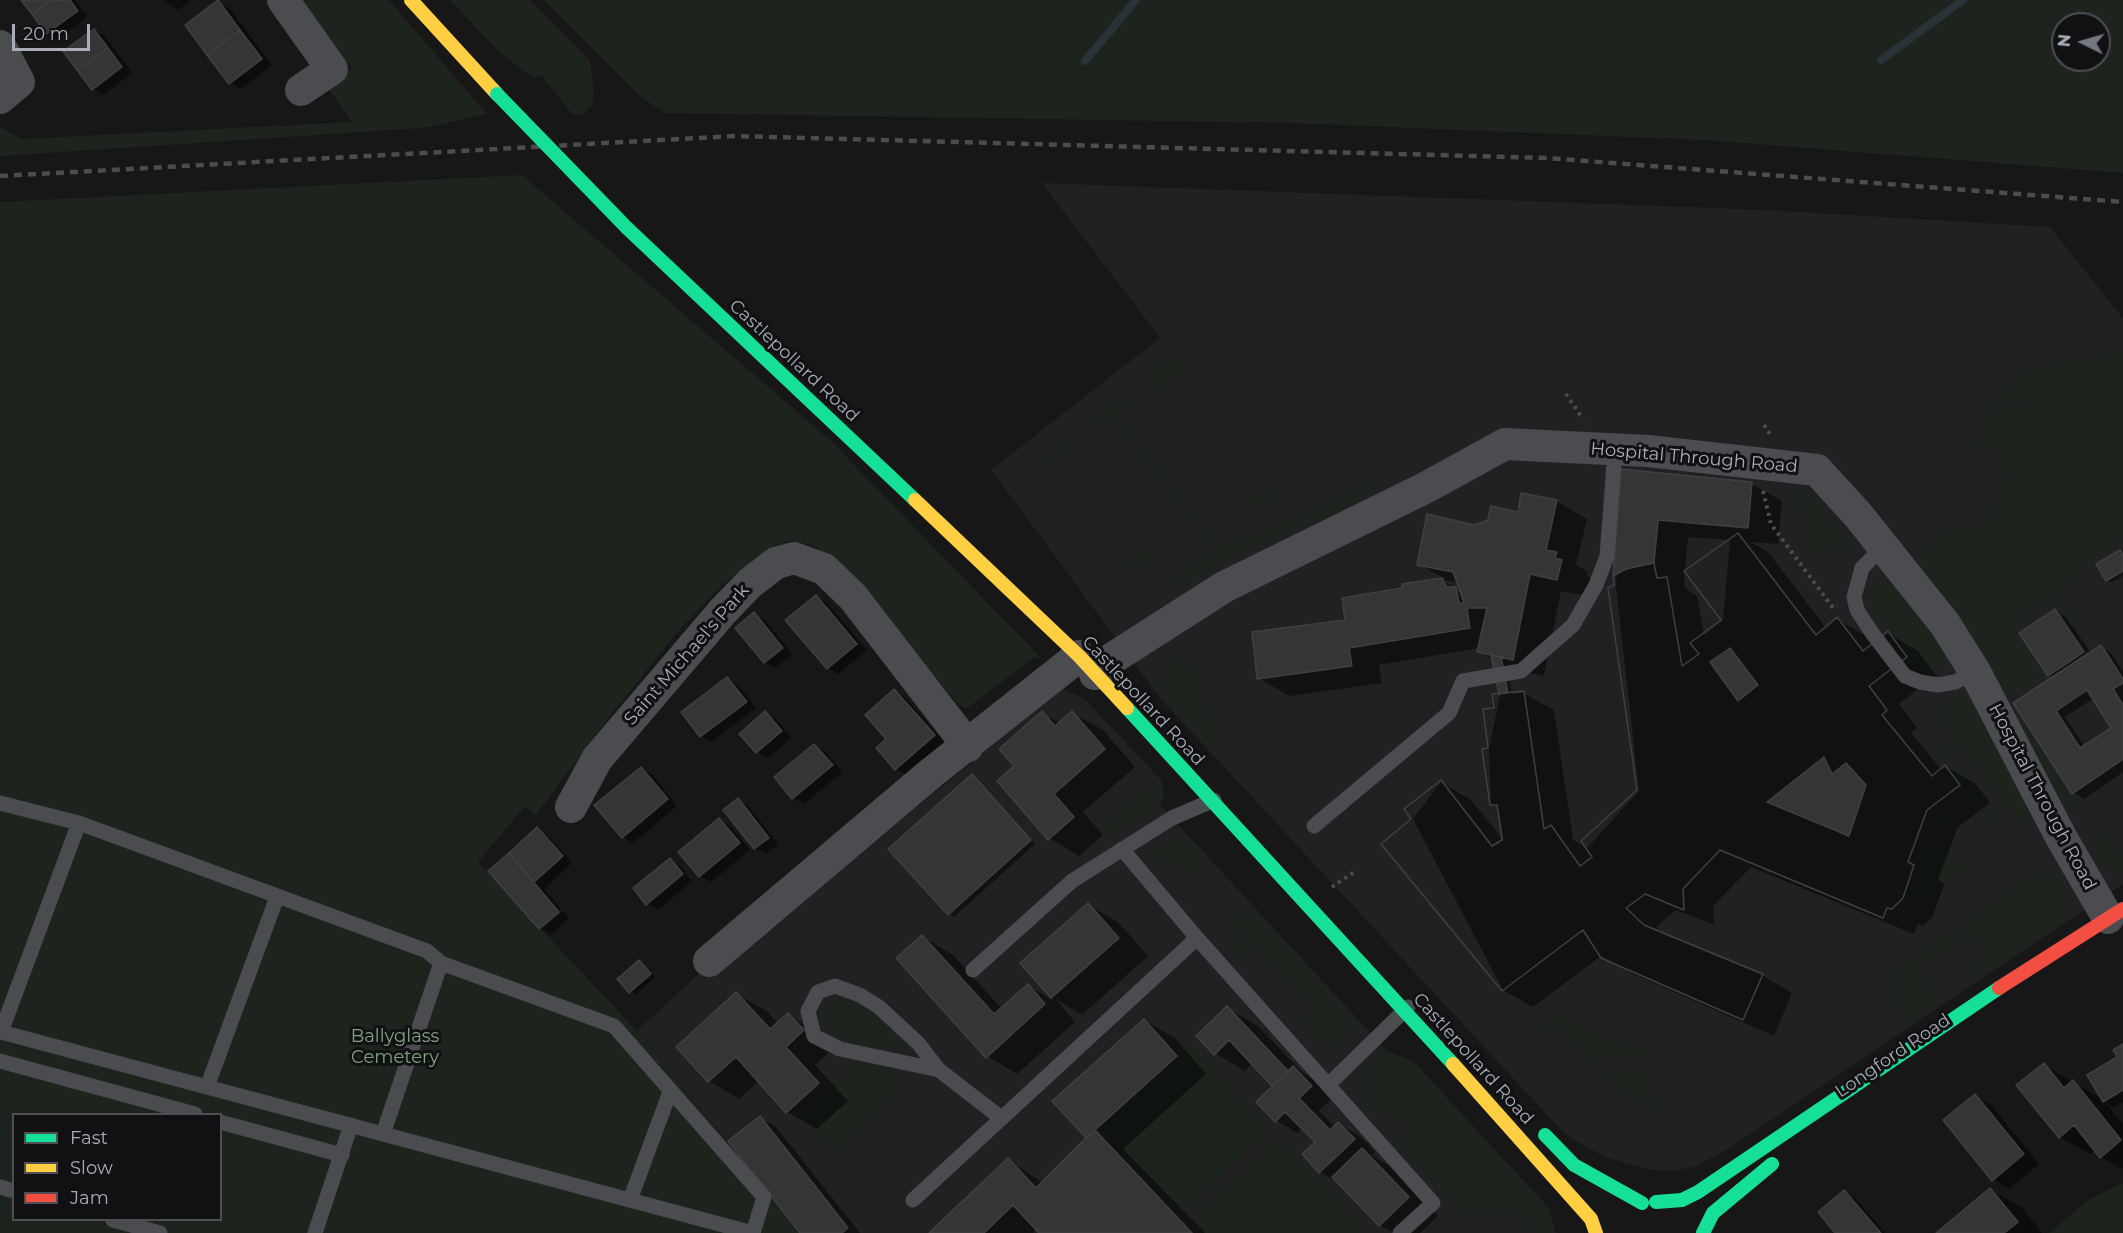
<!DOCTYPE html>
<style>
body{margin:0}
#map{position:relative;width:2123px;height:1233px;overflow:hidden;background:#171717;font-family:Montserrat,sans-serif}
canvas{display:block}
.legend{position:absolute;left:12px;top:1113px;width:210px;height:108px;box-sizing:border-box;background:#111113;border:2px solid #4d4f55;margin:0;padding:8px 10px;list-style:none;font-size:18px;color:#a8adb8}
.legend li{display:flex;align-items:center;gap:12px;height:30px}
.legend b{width:30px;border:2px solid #4d4f55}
.north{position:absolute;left:2051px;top:12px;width:60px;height:60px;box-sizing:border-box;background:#111113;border:2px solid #4d4f55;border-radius:50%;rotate:275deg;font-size:16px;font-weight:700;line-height:24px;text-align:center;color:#a8adb8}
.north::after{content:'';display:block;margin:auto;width:21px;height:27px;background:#757880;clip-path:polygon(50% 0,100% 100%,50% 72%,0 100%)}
.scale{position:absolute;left:12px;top:24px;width:78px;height:27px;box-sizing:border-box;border:3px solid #a8adb8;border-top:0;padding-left:8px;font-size:18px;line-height:21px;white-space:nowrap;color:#a8adb8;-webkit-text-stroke:4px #111113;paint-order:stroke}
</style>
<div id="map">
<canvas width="2123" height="1233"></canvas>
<ul class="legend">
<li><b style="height:8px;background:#16e098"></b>Fast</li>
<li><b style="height:8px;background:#ffcf43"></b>Slow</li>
<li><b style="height:8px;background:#f24e42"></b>Jam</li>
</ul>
<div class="north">N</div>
<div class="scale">20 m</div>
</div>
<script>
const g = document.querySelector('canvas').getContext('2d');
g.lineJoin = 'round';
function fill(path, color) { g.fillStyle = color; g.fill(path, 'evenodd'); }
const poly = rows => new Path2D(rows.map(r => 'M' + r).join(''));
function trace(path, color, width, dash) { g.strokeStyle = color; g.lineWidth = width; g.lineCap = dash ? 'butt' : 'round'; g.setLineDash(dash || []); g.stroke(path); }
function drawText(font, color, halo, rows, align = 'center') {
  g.font = font + ' Montserrat,sans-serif'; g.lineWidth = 6; g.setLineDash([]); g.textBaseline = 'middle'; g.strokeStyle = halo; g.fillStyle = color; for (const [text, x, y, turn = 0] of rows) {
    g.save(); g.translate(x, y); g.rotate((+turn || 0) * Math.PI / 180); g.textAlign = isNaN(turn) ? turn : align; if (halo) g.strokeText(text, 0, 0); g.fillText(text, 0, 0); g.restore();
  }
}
fill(poly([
 [1042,183,1767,210,2050,227,2123,318,2123,884,1726,1150,1694,1167,1671,1171,1647,1169,1605,1157,1576,1141,1564,1133,1161,699,991,470,1160,338],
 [1063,689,1084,698,1161,780,1164,797,1160,805,1388,1052,1413,1061,1549,1208,1556,1233,800,1233,637,1031,698,974,708,975]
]), '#212123');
fill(poly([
 [301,0,389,0,487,114,423,128,0,156,0,127,23,139,352,122,328,88,352,68],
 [450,0,530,0,590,60,594,97,592,105,582,115,572,114,542,76,533,78,500,53],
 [544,0,2123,0,2123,173,1705,140,1292,123,666,113,642,98],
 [2063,24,2099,24,2099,60,2063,60],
 [522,175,830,440,1041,658,1035,657,966,709,957,703,850,575,828,555,810,544,788,541,769,549,723,584,681,628,613,712,535,816,525,806,478,862,637,1031,800,1233,0,1233,0,202],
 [14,1114,220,1114,220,1220,14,1220],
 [2123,350,2123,539,2093,558,2060,591,2027,614,2031,622,2020,630,1996,479,2004,483,2002,462,1996,449,1967,444,1983,431,1988,411,2010,405,2032,403,2050,416,2063,432,2071,454,2064,429,2050,413,2031,401,2009,403,1987,410,2020,371],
 [1172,357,1186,369,1155,393,1149,380,1151,375,1163,361],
 [1124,396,1131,401,1117,413,1221,548,1339,499,1365,481,1372,487,1370,493,1328,516,1236,554,1184,587,1178,587,1170,576,1215,551,1112,418,1095,430,1091,425,1093,417,1101,410],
 [1066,440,1076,445,1046,468,1045,456],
 [1278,485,1281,491,1275,501,1249,508,1241,503,1256,491,1262,497],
 [1995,489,2017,631,2044,674,2001,702,1916,565,1934,534,1943,529,1972,530,1984,524,1992,506],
 [1794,490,1810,493,1847,540,1849,551,1843,561,1830,545,1812,560],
 [1151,545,1155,554,1144,565,1130,572,1122,567],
 [1877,580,1893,581,1945,651,1946,658,1939,670,1934,673,1917,672,1867,605,1867,589],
 [2060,594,2089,644,2081,641,2053,599],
 [1169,656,1192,663,1197,670,1206,706,1216,728,1224,738,1211,749,1163,696,1160,682,1164,666,1156,666],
 [1961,695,1975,703,2035,816,2020,826,1940,724,1940,711,1945,702],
 [2011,704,2077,805,2069,808,2062,805,2002,710],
 [1936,736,2008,831,1997,832,1931,744],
 [1156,780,1161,784,1162,793,1157,804,1161,810,1109,835,1099,832,1101,825],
 [1952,805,1957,813,1955,818,1935,833,1956,868,1975,856,1976,863,1934,890,1928,899,1908,912,1903,910,1911,903,1909,895,1933,819],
 [2108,835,2116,838,2123,862,2123,877,2102,865,2095,855,2095,842,2100,836],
 [1178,838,1191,841,1208,860,1191,878,1170,860,1165,858,1154,864,1150,857,1158,849],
 [2043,872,2057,875,2064,885,2069,904,2064,922,1975,981,1970,973,1978,968,1975,962,1983,955,1963,923,2021,882],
 [1248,905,1358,1024,1336,1045,1323,1045,1300,1020,1312,1008,1254,945,1237,960,1227,949,1242,935,1230,921],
 [1956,926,1965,938,1919,967,1940,1001,1908,1024,1892,999,1896,970],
 [835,998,853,1002,872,1013,909,1051,858,1045,832,1033,821,1021,821,1011,825,1005],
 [1563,1002,1566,1004,1558,1013,1637,1051,1649,1034,1650,1040,1643,1060,1615,1057,1601,1060,1593,1066,1553,1025,1540,1039,1534,1034],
 [1193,1044,1272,1131,1181,1215,1102,1128],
 [1384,1050,1413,1061,1548,1209,1555,1233,1529,1233,1522,1217,1504,1211,1472,1215,1463,1213,1396,1143,1408,1130,1385,1107,1373,1118,1366,1110,1363,1094,1364,1079,1367,1064],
 [864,1061,881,1064,890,1069,897,1084,895,1096,834,1154,801,1118,853,1065],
 [1614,1071,1646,1072,1652,1095,1669,1119,1664,1122,1647,1102,1641,1104,1626,1097,1606,1076],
 [1279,1136,1366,1230,1363,1233,1204,1233,1191,1219],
 [2123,1183,2123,1233,2049,1233,2087,1201]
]), '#1d241e');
fill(poly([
 [23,0,75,0,87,17,58,39,47,33],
 [164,0,191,0,178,10],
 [218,2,229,8,272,65,241,89,230,83],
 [94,30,105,36,132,73,103,95,93,88],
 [1622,471,1752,484,1782,501,1778,544,1751,542,1768,552,1826,628,1837,619,1868,637,1874,645,1888,633,1918,651,1936,675,1899,704,1917,728,1911,733,1942,770,1945,766,1976,784,1990,803,1958,827,1938,880,1944,884,1933,916,1923,926,1918,924,1914,934,1751,867,1713,906,1714,925,1676,910,1656,927,1665,935,1762,975,1792,993,1774,1036,1633,974,1601,956,1533,1007,1503,990,1413,819,1441,782,1471,800,1504,841,1499,809,1491,804,1489,749,1500,695,1494,660,1479,651,1479,648,1379,665,1382,683,1289,696,1259,678,1347,621,1404,589,1404,585,1445,579,1419,564,1474,526,1556,501,1587,519,1576,565,1587,571,1586,575,1592,579,1587,596,1561,591,1544,676,1507,668,1512,694,1523,693,1554,710,1573,840,1587,848,1639,791,1616,586],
 [1688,537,1730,540,1723,620,1704,635,1697,596,1686,589,1684,582],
 [1443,580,1459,583,1461,591,1443,581],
 [2120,551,2123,553,2123,576,2112,582,2107,580],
 [816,596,826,602,867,650,838,674,828,668],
 [2055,610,2066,617,2091,653,2101,647,2111,653,2123,671,2123,772,2084,799,2073,792,2015,703,2054,677,2049,675],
 [2094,698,2113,728,2085,747,2065,717],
 [754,614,765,620,792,654,775,668,765,662],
 [727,679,738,685,756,708,711,742,701,736],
 [894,691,905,697,944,742,907,775,896,769,878,748,888,739],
 [765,713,776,719,791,738,768,758,757,752,741,734],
 [1042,713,1061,724,1072,713,1103,730,1135,767,1083,812,1103,835,1079,856,1049,838,1016,766],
 [814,745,825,751,842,772,804,804,793,798,776,778],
 [641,768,652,774,677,806,633,843,623,837],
 [972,776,1035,844,954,917,949,914],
 [738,800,748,806,778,844,766,854,755,848],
 [720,820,730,826,750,850,711,882,700,876,681,852],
 [537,829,547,835,572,863,544,889,561,909,541,929,490,871],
 [670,860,680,866,692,881,658,910,647,904],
 [1088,905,1118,922,1148,956,1082,1015,1056,999,1075,1022,1017,1074,987,1056,923,937,953,955,1002,1009,1028,986,1054,1001,1022,963],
 [563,911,569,918,551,934,542,929],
 [639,962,655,977,635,995,619,979],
 [736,994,767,1011,778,1024,788,1015,818,1032,833,1049,815,1065,848,1101,817,1129,787,1112,759,1081,739,1099,709,1081],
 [1227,1008,1258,1026,1303,1073,1315,1080,1332,1098,1319,1111,1335,1127,1338,1124,1360,1136,1375,1152,1371,1155,1393,1168,1438,1216,1420,1233,1394,1233,1380,1225,1340,1183,1320,1172,1317,1142,1303,1127,1297,1133,1276,1120,1275,1086,1253,1063,1245,1071,1215,1053],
 [1144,1020,1175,1038,1206,1074,1123,1149,1205,1233,1041,1233,1037,1229,1033,1233,931,1233,1008,1160,1043,1183,1088,1138,1054,1101],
 [2123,1046,2123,1102,2114,1107,2106,1103,2123,1124,2123,1169,2101,1157,2096,1150,2090,1154,2060,1137,2044,1065,2102,1099],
 [1975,1096,1991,1105,2039,1164,2009,1189,1993,1179],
 [760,1118,776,1127,860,1233,802,1233],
 [1990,1190,2021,1207,2042,1233,1938,1233],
 [1844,1192,1855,1198,1885,1233,1837,1233]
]), '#0007');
trace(poly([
 [1881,60,1963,0],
 [1085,61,1136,0]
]), '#2a3239', 8);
const building = poly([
 [21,0,51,0,32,14,21,0],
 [51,0,70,0,78,11,46,34,32,14,51,0],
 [218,0,240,30,207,55,185,25,218,0],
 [94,29,108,48,77,70,63,51,94,29],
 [240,30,262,59,229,84,207,55,240,30],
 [108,48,122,67,92,90,77,70,108,48],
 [1621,469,1752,482,1748,528,1658,520,1654,563,1626,569,1613,576,1621,469],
 [1521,493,1557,500,1546,550,1557,552,1555,558,1562,560,1557,580,1530,574,1513,660,1477,652,1487,608,1467,608,1470,628,1349,648,1352,666,1257,679,1252,632,1345,620,1342,598,1402,588,1402,584,1442,578,1447,587,1456,587,1459,603,1464,603,1453,572,1417,565,1427,514,1474,525,1488,520,1491,506,1518,512,1521,493],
 [1738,533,1816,635,1837,617,1863,651,1888,631,1907,657,1869,686,1887,710,1882,715,1932,776,1945,765,1960,785,1927,810,1908,862,1914,865,1903,898,1892,909,1887,908,1883,918,1720,850,1683,889,1684,910,1645,894,1626,908,1644,925,1763,974,1743,1020,1601,958,1583,930,1502,991,1381,844,1411,819,1404,809,1441,780,1492,846,1502,840,1497,805,1490,805,1482,749,1488,748,1483,709,1494,708,1492,694,1524,691,1544,829,1551,825,1580,866,1592,857,1581,841,1637,790,1608,588,1614,585,1613,576,1626,569,1654,563,1657,578,1667,577,1682,666,1699,654,1690,643,1721,620,1684,571,1738,533],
 [1730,648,1758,685,1738,701,1710,662,1730,648],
 [1824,757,1832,774,1846,763,1866,785,1849,836,1767,802,1824,757],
 [1738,533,1816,635,1837,617,1863,651,1888,631,1907,657,1869,686,1887,710,1882,715,1932,776,1945,765,1960,785,1927,810,1908,862,1914,865,1903,898,1892,909,1887,908,1883,918,1720,850,1683,889,1684,910,1645,894,1626,908,1644,925,1763,974,1743,1020,1601,958,1583,930,1502,991,1381,844,1411,819,1404,809,1441,780,1492,846,1502,840,1497,805,1490,805,1482,749,1488,748,1483,709,1494,708,1492,694,1524,691,1544,829,1551,825,1580,866,1592,857,1581,841,1637,790,1608,588,1614,585,1613,576,1626,569,1654,563,1657,578,1667,577,1682,666,1699,654,1690,643,1721,620,1684,571,1738,533],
 [2120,550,2123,555,2123,571,2106,581,2096,564,2120,550],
 [816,595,857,644,827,669,785,620,816,595],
 [2055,609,2084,652,2048,676,2019,633,2055,609],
 [754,612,783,648,764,663,735,628,754,612],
 [2101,645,2123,679,2123,683,2113,689,2123,705,2123,759,2072,794,2013,703,2101,645],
 [2087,690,2111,728,2080,748,2056,711,2087,690],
 [1491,655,1501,657,1508,693,1499,694,1491,655],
 [727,677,747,702,700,737,681,712,727,677],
 [894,689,935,735,895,770,876,748,886,739,865,715,894,689],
 [765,711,782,731,756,753,739,734,765,711],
 [1042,711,1055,726,1072,711,1105,749,1054,794,1074,817,1048,840,997,781,1014,766,999,749,1042,711],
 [814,744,833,765,792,799,774,777,814,744],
 [641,767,668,799,622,838,594,805,641,767],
 [972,774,1031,840,948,915,888,849,972,774],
 [738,798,769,838,754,849,723,810,738,798],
 [719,818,740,843,699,877,678,852,719,818],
 [537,827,563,856,534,882,509,853,537,827],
 [509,853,559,912,539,929,488,871,509,853],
 [670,858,683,874,646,905,633,888,670,858],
 [1088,903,1119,938,1051,998,1020,963,1088,903],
 [922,935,994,1014,1028,984,1045,1004,986,1058,896,958,922,935],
 [639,960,651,974,629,993,617,979,639,960],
 [736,992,770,1029,788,1013,804,1030,786,1047,819,1083,786,1113,736,1057,708,1082,676,1047,736,992],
 [1227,1006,1288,1071,1272,1086,1229,1040,1214,1055,1196,1036,1227,1006],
 [1144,1019,1177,1056,1086,1138,1052,1101,1144,1019],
 [2123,1044,2123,1090,2103,1102,2087,1075,2117,1057,2113,1050,2123,1044],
 [2044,1063,2064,1088,2073,1080,2121,1140,2100,1158,2074,1125,2059,1138,2016,1085,2044,1063],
 [1293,1066,1312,1086,1299,1098,1330,1130,1338,1122,1355,1139,1319,1173,1302,1154,1315,1142,1285,1112,1275,1122,1256,1102,1293,1066],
 [1975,1094,2024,1154,1992,1181,1943,1120,1975,1094],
 [760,1116,848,1228,842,1233,800,1233,728,1141,760,1116],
 [1096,1131,1192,1233,1039,1233,1013,1205,984,1233,929,1233,1008,1158,1036,1188,1086,1138,1096,1131],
 [1362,1148,1409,1197,1379,1226,1332,1177,1362,1148],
 [1990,1188,2018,1222,2004,1233,1936,1233,1990,1188],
 [1844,1190,1881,1233,1835,1233,1818,1212,1844,1190]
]);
fill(building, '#353536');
trace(building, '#3f4043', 1.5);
trace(poly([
 [1566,394,1583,419],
 [1764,425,1772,437],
 [1763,491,1771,524,1833,608,1837,606],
 [1332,887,1357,870]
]), '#4d4e52', 4, [3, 4.5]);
trace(poly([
 [1882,548,1862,568,1854,597,1857,610,1872,633,1905,676,1920,682,1938,685,1955,682,1975,672],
 [0,803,79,823],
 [79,823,427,951,441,963,383,1134,1,1032,79,823],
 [1314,826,1449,713,1463,681,1521,671,1573,625,1596,585,1607,556,1615,450],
 [1122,849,1197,938,1433,1203,1400,1233],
 [441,963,614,1026,764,1197,753,1233],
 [973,970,1072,881,1172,818,1214,800],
 [0,1061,195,1114],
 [939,1070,918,1043,879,1007,860,995,835,986,818,992,808,1011,814,1036,840,1049,939,1070,1001,1118],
 [1328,1085,1408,1007],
 [207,1087,277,897],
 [220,1122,342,1155],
 [383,1134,753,1233],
 [0,1187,14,1191],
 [630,1200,670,1092],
 [913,1200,1197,938],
 [113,1220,160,1233],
 [315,1233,351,1125]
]), '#4b4c50', 15);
trace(poly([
 [283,0,332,69,301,90],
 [0,46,19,82,0,98],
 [1095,674,1113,658,1224,587,1427,487,1505,444,1648,451,1817,470,1858,515,1945,624,1975,672,2061,837,2108,918],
 [571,807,597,759,723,611,750,583,776,563,794,558,824,569,853,597,968,746],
 [709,961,930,774,1079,656]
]), '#4b4c50', 32);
trace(poly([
 [627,228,915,500],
 [1127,708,1453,1064],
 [1545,1135,1574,1165,1642,1203],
 [1656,1202,1682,1200,1698,1192,1999,988],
 [1703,1233,1713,1213,1772,1164]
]), '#16e098', 14);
trace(poly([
 [411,0,497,94],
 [915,500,1079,656,1127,708],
 [1453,1064,1591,1219,1596,1233]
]), '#ffcf43', 14);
trace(poly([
 [1999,988,2123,909]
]), '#f24e42', 14);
trace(poly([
 [0,176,735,136,1547,158,2123,202]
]), '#4b4c4f', 4.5, [8, 6]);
trace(poly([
 [497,94,627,228]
]), '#16e098', 14);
drawText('18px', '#a8adb8', '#111113', [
 ["Castlepollard Road",794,361,43],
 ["Hospital Through Road",1694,458,5],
 ["Saint Michael's Park",687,655,-49],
 ["Castlepollard Road",1143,701,47],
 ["Hospital Through Road",2042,797,62],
 ["Longford Road",1893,1056,-34],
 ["Castlepollard Road",1473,1059,48]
]);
drawText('18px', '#7fa381', '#111113', [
 ["Ballyglass",395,1037],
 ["Cemetery",395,1058]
]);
</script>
